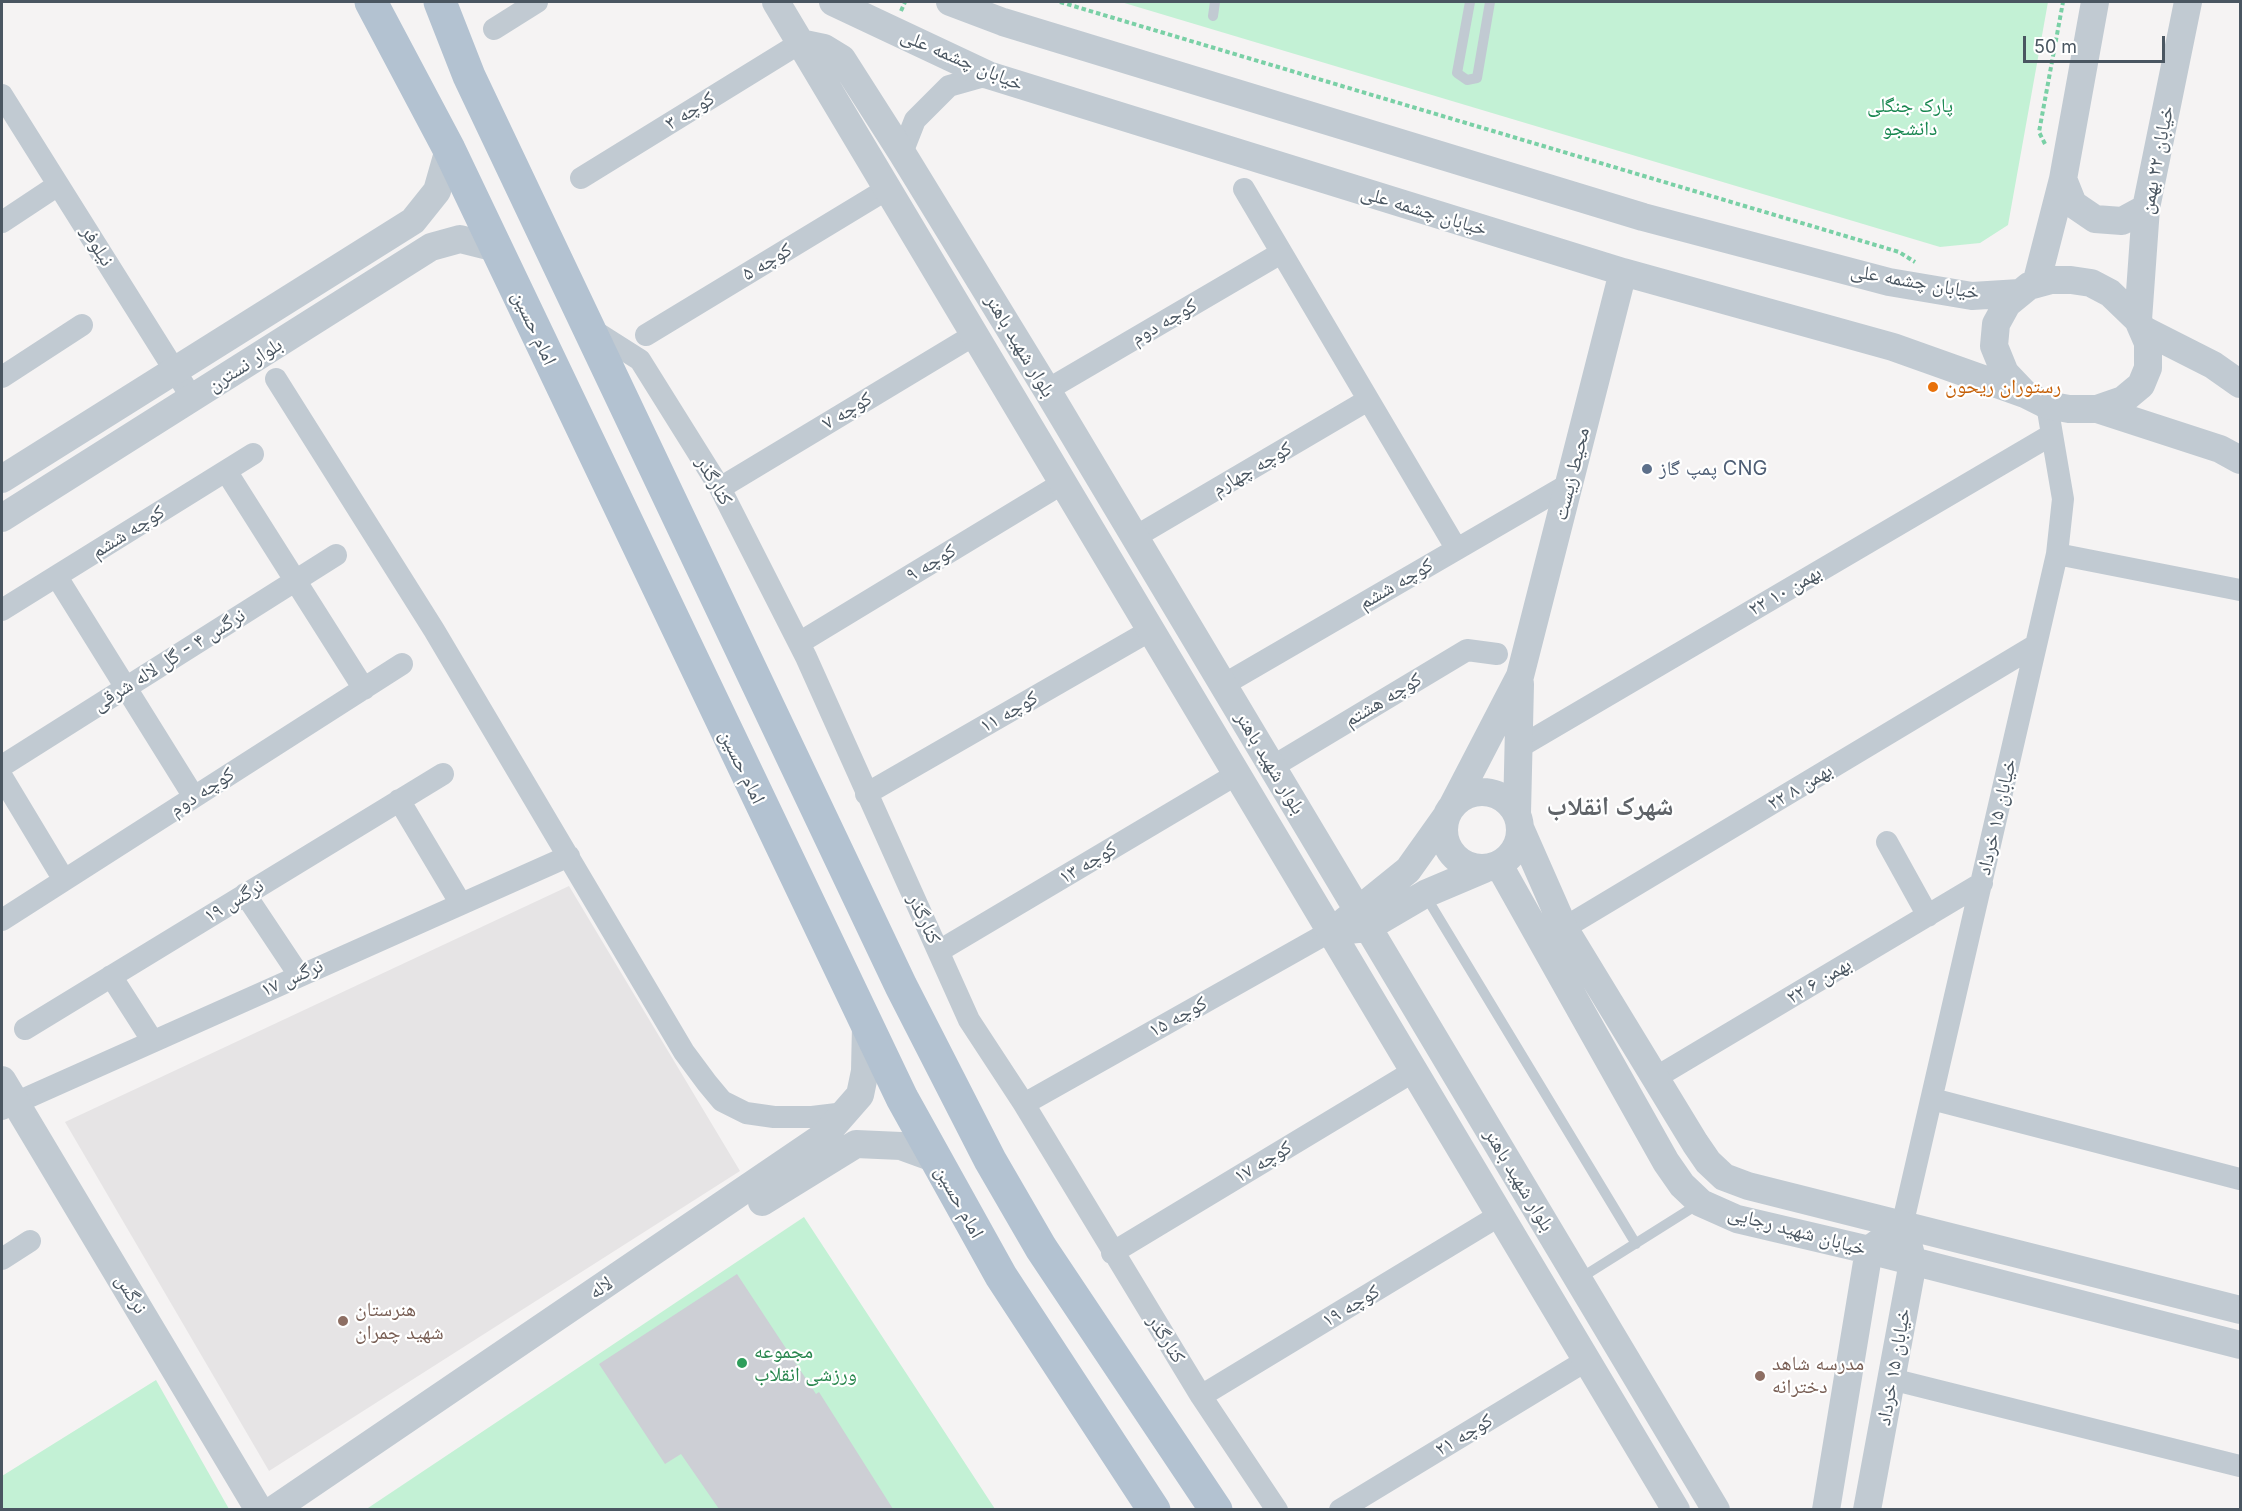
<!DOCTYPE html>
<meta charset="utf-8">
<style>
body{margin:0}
#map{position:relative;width:2242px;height:1511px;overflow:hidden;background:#f5f3f3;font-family:Inter,sans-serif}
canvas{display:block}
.frame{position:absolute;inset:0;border:3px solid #4a5661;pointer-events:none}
.scale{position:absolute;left:2023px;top:36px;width:142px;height:27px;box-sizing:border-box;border:3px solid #4a5661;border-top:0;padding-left:8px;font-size:18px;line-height:21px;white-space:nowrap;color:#4a5661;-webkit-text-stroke:4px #fff;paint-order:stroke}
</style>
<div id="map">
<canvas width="2242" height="1511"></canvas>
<div class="frame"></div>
<div class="scale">50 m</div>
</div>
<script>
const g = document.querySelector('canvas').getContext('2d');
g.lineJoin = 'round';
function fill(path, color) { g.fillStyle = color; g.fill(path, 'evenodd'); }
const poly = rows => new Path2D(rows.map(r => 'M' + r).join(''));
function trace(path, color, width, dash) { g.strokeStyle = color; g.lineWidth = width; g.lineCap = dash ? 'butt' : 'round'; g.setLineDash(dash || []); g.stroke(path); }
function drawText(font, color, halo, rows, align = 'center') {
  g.font = font + ' Inter,"Noto Naskh Arabic",sans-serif'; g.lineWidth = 4.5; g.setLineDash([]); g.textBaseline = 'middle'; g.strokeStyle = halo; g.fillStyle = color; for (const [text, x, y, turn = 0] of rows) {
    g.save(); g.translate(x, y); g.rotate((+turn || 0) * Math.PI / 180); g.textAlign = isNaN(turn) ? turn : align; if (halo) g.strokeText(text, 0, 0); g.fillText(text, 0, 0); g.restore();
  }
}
fill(poly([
 [569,886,740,1171,269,1471,65,1122]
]), '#e6e4e5');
fill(poly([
 [1121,2,2048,2,2008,225,1980,243,1940,247],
 [804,1217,995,1509,365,1510],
 [156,1380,229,1509,2,1509,2,1476]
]), '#c3f1d5');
fill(poly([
 [737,1274,816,1394,819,1392,893,1509,719,1509,681,1454,665,1464,599,1364]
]), '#cdcfd5');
trace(poly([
 [1060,2,1899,252,1915,262],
 [901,11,905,2],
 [2045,144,2039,132,2063,2]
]), '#7ad0a6', 4, [4.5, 3]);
trace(poly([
 [1470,2,1457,73,1467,80,1477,78,1490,2],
 [1213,16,1215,2],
 [1425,895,1636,1244],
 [1579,1279,1700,1203]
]), '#c1cad2', 10);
trace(poly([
 [494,29,537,2],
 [2,95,192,398],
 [902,153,915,120,949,86,988,75],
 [581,178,800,43],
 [1244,189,1456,548],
 [2,222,58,185],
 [588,327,640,360,720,488,806,657,969,1020,1024,1104,1201,1396,1277,1510],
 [646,335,887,189],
 [2,377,82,325],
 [276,379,434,630,684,1052,707,1083,722,1101,746,1113,774,1117,812,1117,845,1113],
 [1047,390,1281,253],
 [226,471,364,689],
 [720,488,974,335],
 [1135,537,1368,400],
 [2057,554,2240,590],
 [57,577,194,797],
 [2,610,253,454],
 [799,643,1063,483],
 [1223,685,1569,484],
 [1518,748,2051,435],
 [2,766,336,555],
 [1272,767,1467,650,1497,654],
 [2,777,64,880],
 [866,794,1151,630],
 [399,800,461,904],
 [1887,842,1928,916],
 [245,894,299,975],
 [2,920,402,664],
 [1564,928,2036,645],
 [939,951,1237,774],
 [111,976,152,1040],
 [25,1029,443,774],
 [1655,1078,1982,883],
 [1932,1099,2240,1179],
 [1024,1104,1331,931],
 [2,1109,569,856],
 [1902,1226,2057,554,2063,499,2047,405],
 [1112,1253,1414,1071],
 [2,1259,30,1241],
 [1891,1379,2240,1466],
 [1201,1396,1500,1215],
 [1340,1510,1587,1360]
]), '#c1cad2', 22);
trace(poly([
 [776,2,1676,1510],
 [833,2,988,75,1623,272,1893,347,2025,394],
 [950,2,1003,22,1643,217,1889,282,1972,296,2020,293],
 [800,43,824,48,842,59,902,153,1047,390,1716,1510],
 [2063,179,2073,204,2095,219,2122,221,2146,208],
 [2051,280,2071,280,2091,283,2110,293,2138,320,2148,343,2148,368,2141,385,2123,400,2097,409,2069,409,2047,405,2025,394,2005,373,1994,346,1996,324,2007,304,2029,286,2051,280],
 [2036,284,2063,179,2095,2],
 [2138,320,2146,208,2188,2],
 [2142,329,2213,365,2240,384],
 [2097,409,2220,449,2240,460],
 [2,479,413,221,437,191,449,149],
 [2,518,431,247,460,239,496,248],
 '1444 830a38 38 0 1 1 76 0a38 38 0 1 1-76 0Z',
 [1453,805,1520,676,1623,272],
 [1517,813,1520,684],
 [1520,828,1564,928,1695,1143,1708,1162,1724,1177,1748,1186,2240,1310],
 [1499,865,1666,1162,1682,1185,1701,1203,1737,1219,1869,1250,2240,1345],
 [1345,921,1408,870,1445,818],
 [1348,930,1367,928,1425,894,1484,869],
 [2,1080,259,1510],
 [762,1202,856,1144,901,1146,934,1158],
 [273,1510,825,1135,860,1095,865,1071,866,1025],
 [1826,1510,1869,1250,1885,1238],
 [1867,1510,1913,1262,1908,1244]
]), '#c1cad2', 28);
trace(poly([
 [371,2,449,149,902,1098,1001,1276,1154,1510],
 [440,2,469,76,901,986,990,1160,1041,1248,1216,1510]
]), '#b3c2d1', 33);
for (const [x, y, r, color] of [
 [1933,387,6,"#e8710a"],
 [1647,469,6,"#5c6f8a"],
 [343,1321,6,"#8d6e63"],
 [742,1363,6,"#2e9e5b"],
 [1760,1376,6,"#8d6e63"]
]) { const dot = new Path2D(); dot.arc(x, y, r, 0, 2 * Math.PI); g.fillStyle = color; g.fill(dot); trace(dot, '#fff', 2); }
drawText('20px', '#4a5661', '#fff', [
 ["خیابان چشمه علی",962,60,23],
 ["کوچه ۳",690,111,-32],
 ["خیابان ۲۲ بهمن",2157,160,-79],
 ["خیابان چشمه علی",1424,211,17],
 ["نیلوفر",97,246,58],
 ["کوچه ۵",767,262,-31],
 ["خیابان چشمه علی",1915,282,10],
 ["کوچه دوم",1164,322,-30],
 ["امام حسین",534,328,65],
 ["بلوار شهید باهنر",1020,346,59],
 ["بلوار نسترن",245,365,-32],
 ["کوچه ۷",847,411,-31],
 ["کوچه چهارم",1252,469,-30],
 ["محیط زیست",1572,474,-76],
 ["کنارگذر",714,481,60],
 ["کوچه ششم",128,532,-32],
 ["کوچه ۹",931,563,-31],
 ["کوچه ششم",1396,584,-30],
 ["۲۲ بهمن ۱۰",1785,591,-30],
 ["نرگس ۴ - گل لاله شرقی",169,660,-32],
 ["کوچه هشتم",1383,700,-31],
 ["کوچه ۱۱",1009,712,-30],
 ["بلوار شهید باهنر",1270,763,59],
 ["امام حسین",742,767,64],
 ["۲۲ بهمن ۸",1800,787,-31],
 ["کوچه دوم",202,792,-33],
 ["خیابان ۱۵ خرداد",1997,817,-77],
 ["کوچه ۱۳",1088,863,-31],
 ["نرگس ۱۹",234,901,-31],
 ["کنارگذر",924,919,65],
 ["نرگس ۱۷",292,978,-24],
 ["۲۲ بهمن ۶",1819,981,-31],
 ["کوچه ۱۵",1178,1017,-29],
 ["کوچه ۱۷",1263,1162,-31],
 ["بلوار شهید باهنر",1519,1180,59],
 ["امام حسین",959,1202,61],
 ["خیابان شهید رجایی",1797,1231,15],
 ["لاله",601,1288,-34],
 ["نرگس",131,1294,59],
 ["کوچه ۱۹",1351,1306,-31],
 ["کنارگذر",1166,1339,58],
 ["خیابان ۱۵ خرداد",1894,1367,-80],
 ["کوچه ۲۱",1464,1435,-31]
]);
drawText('20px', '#17864f', '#fff', [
 ["پارک جنگلی",1910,106],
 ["دانشجو",1910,129]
]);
drawText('20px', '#c56008', '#fff', [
 ["رستوران ریحون",1945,387]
], 'left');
drawText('20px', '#4e5e75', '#fff', [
 ["پمپ گاز CNG",1659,469]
], 'left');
drawText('20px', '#785e54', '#fff', [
 ["هنرستان",355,1310],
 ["شهید چمران",355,1333],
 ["مدرسه شاهد",1772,1364],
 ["دخترانه",1772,1387]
], 'left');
drawText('20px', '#27864d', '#fff', [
 ["مجموعه",754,1352],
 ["ورزشی انقلاب",754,1375]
], 'left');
drawText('bold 26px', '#5f6368', '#fff', [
 ["شهرک انقلاب",1610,807]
]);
</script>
